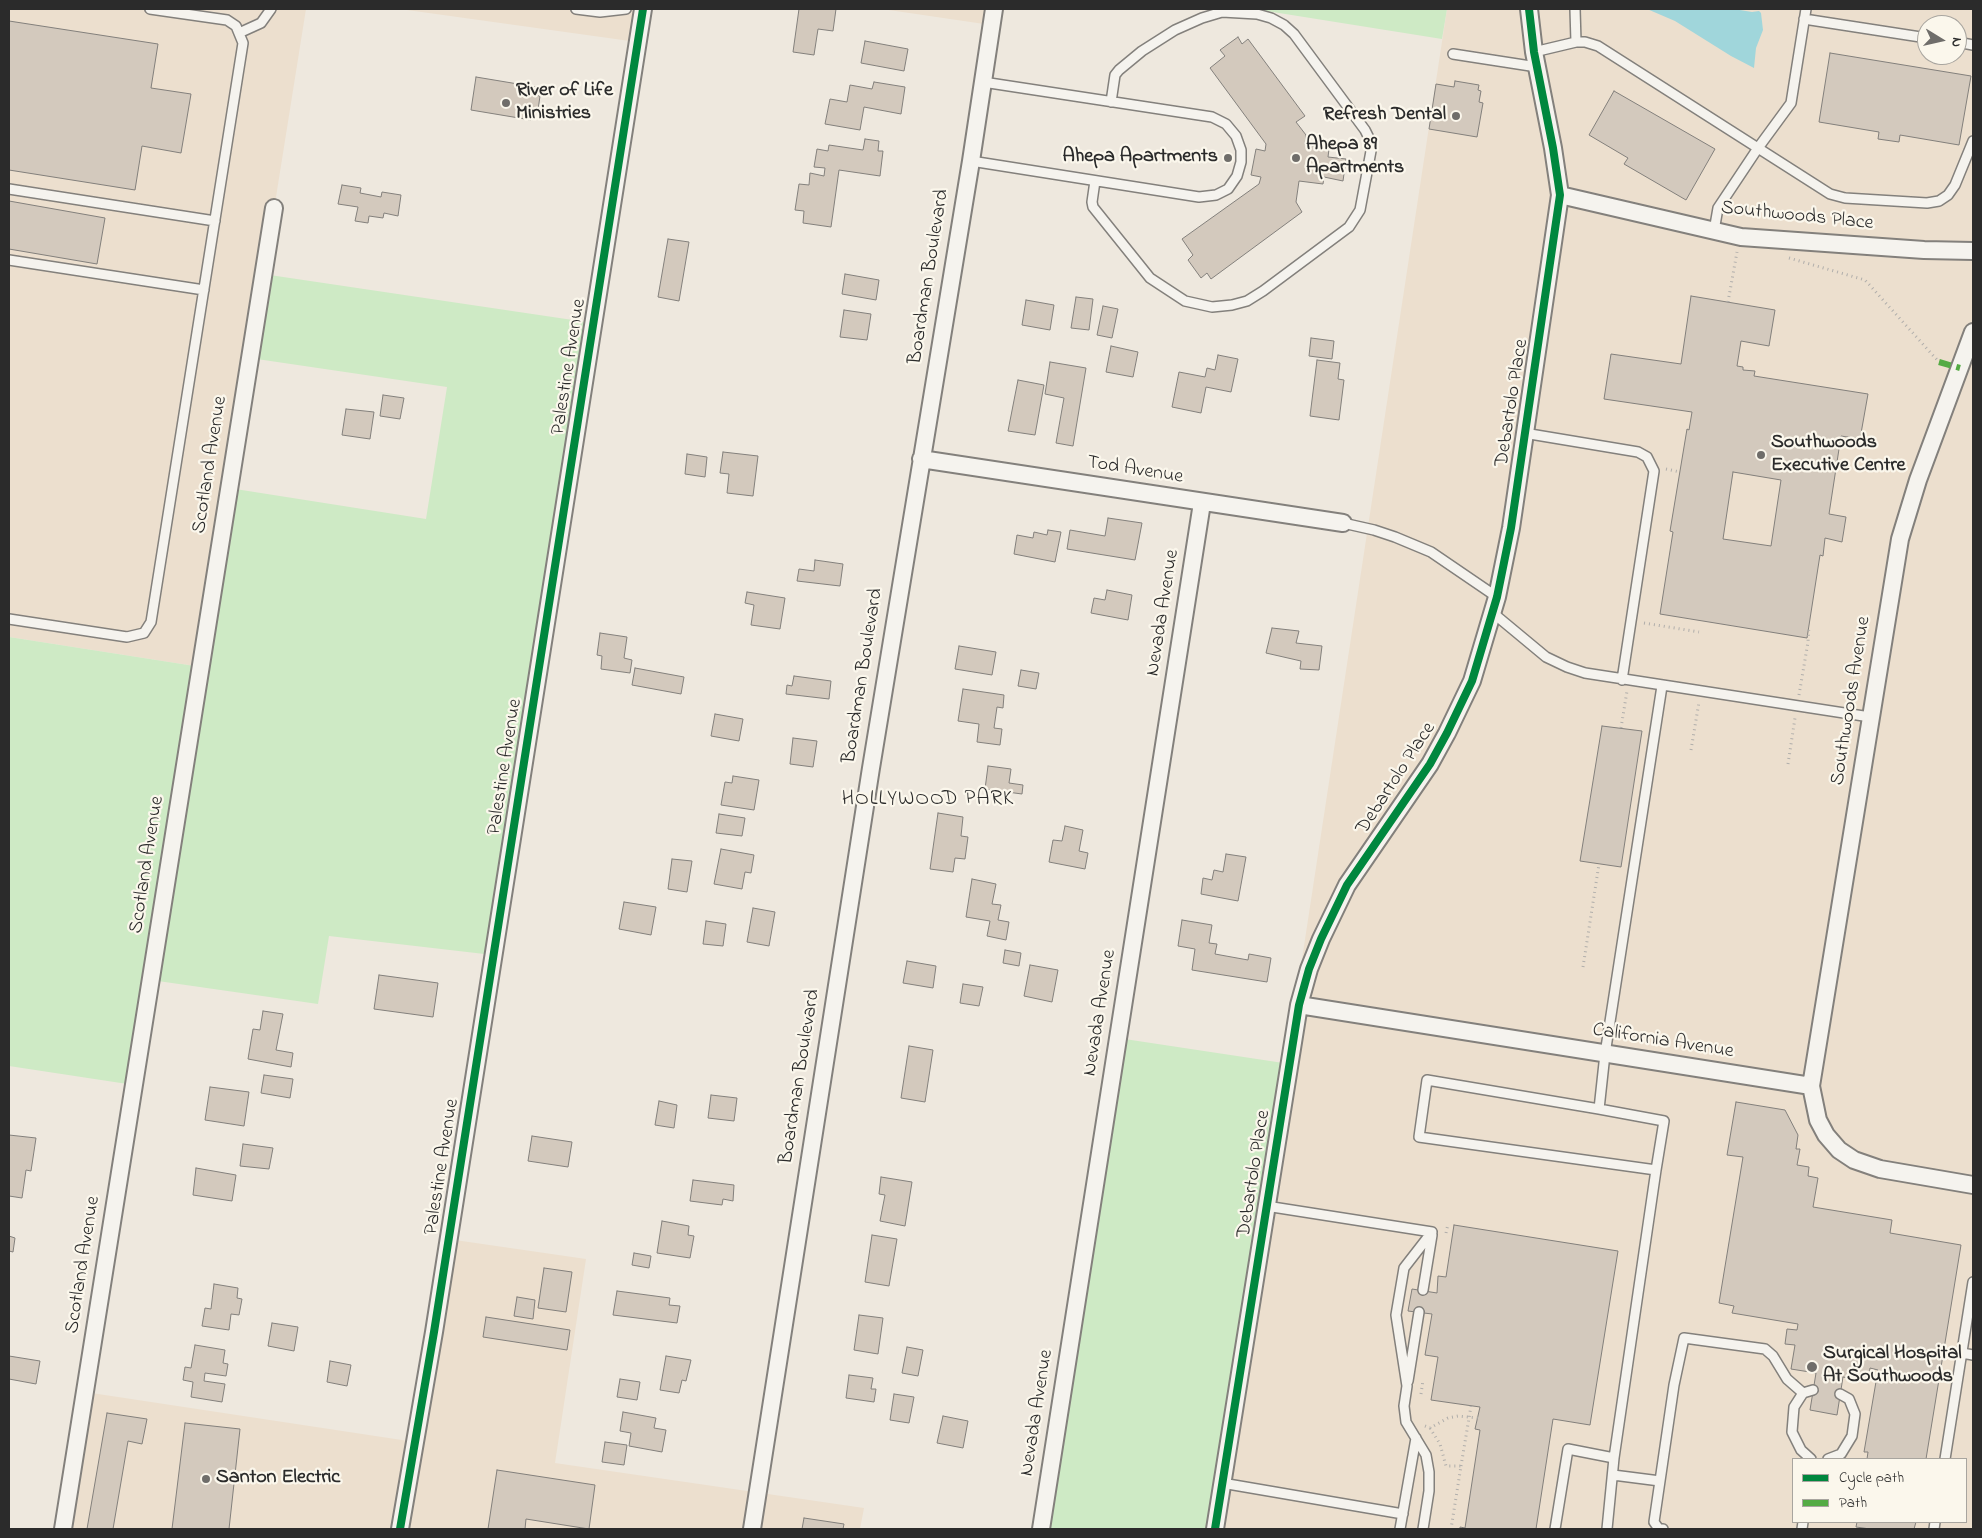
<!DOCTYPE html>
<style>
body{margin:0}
#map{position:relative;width:1982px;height:1538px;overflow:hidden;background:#eee8de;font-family:"Indie Flower",sans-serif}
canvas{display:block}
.frame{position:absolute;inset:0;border:10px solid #2b2b2b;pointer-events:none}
.legend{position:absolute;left:1792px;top:1458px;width:175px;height:65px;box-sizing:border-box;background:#fbf7ec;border:1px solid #a8a59f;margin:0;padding:6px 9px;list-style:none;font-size:15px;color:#2b2b2b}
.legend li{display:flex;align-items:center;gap:10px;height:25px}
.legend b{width:25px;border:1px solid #a8a59f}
.north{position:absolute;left:1917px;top:15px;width:50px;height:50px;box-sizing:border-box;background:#fbf7ec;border:1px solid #a8a59f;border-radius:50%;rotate:99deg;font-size:14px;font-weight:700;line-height:20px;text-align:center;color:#2b2b2b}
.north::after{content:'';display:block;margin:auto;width:18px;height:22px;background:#6f6d6a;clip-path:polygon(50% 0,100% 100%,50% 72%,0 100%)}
</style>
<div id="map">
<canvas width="1982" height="1538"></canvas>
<div class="frame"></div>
<ul class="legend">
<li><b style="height:6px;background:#00873e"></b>Cycle path</li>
<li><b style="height:6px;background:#54ab44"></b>Path</li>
</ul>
<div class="north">N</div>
</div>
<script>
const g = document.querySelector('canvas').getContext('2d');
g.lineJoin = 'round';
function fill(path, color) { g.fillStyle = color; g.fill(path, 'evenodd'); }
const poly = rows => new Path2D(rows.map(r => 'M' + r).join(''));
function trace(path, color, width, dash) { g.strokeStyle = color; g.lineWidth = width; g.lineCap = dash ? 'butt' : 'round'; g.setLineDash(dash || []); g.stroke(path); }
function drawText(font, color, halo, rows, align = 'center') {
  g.font = font + ' "Indie Flower",sans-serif'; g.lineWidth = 4.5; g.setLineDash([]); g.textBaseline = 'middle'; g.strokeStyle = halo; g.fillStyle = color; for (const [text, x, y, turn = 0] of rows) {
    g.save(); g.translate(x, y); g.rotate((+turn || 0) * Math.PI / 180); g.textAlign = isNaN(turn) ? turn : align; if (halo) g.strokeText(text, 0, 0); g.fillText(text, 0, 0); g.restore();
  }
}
fill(poly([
 [9,9,306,9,201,667,9,637],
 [400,9,643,9,637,42],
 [882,9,994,9,991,25],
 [1447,9,1973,9,1973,1529,1215,1529],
 [1927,25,1957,25,1957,55,1927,55],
 [1793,1459,1966,1459,1966,1522,1793,1522],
 [448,1239,586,1259,555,1463,864,1508,860,1529,63,1529,85,1392,415,1442]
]), '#ecdfce');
fill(poly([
 [1254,9,1447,9,1442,39],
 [263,274,593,323,493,955,329,936,318,1004,151,980,134,1085,9,1066,9,637,201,667,229,488,426,519,447,387,250,358],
 [1118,1038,1290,1064,1215,1529,1041,1529]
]), '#ceeac5');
fill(poly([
 [1647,9,1734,9,1752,12,1759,11,1761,13,1763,30,1756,48,1754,68,1731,56,1675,21]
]), '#a0d6db');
const building = poly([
 [799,9,836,9,833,31,818,29,814,55,793,52,799,9],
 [9,21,158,44,151,88,191,94,181,153,142,146,135,190,9,170,9,21],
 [1238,37,1242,44,1248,39,1305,116,1296,122,1306,135,1305,145,1329,149,1328,157,1346,159,1343,181,1324,177,1323,184,1299,181,1296,202,1302,212,1211,279,1207,273,1201,278,1188,260,1193,255,1182,239,1259,184,1261,177,1251,175,1256,149,1265,151,1266,144,1210,68,1225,56,1220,50,1238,37],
 [865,41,908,49,904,71,861,63,865,41],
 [1830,53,1971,76,1959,145,1900,135,1899,142,1878,139,1879,132,1819,122,1830,53],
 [476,77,536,87,534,95,540,96,538,110,532,109,531,120,471,110,476,77],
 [1455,81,1479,85,1478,90,1481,91,1479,102,1483,103,1477,137,1429,129,1436,84,1454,87,1455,81],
 [874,82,905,87,901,114,864,107,860,130,825,124,830,99,847,102,850,85,872,89,874,82],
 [1614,91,1715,149,1686,200,1624,164,1628,158,1589,135,1614,91],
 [865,139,879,141,878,151,883,151,880,176,839,170,831,227,803,223,804,211,795,210,799,184,809,185,810,173,824,176,825,168,814,167,817,149,828,151,829,145,863,150,865,139],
 [342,185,361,188,360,193,381,197,382,192,401,195,398,216,384,213,383,218,369,216,368,223,355,221,358,207,338,204,342,185],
 [9,201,105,218,97,264,9,249,9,201],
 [668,239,689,242,679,301,658,297,668,239],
 [845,274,879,280,876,300,842,294,845,274],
 [1691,296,1775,310,1769,346,1741,341,1737,366,1743,367,1743,370,1755,371,1754,376,1868,394,1860,439,1841,436,1829,514,1846,517,1842,542,1825,538,1823,556,1820,555,1807,638,1660,614,1673,532,1670,531,1687,429,1689,430,1692,412,1604,399,1611,354,1681,364,1691,296],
 [1733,472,1781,480,1771,546,1723,539,1733,472],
 [1076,297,1093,299,1089,330,1071,328,1076,297],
 [1026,300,1054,305,1050,330,1022,325,1026,300],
 [1103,306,1118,309,1112,338,1097,335,1103,306],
 [844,310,871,314,867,340,840,337,844,310],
 [1311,338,1334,341,1332,359,1309,356,1311,338],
 [1111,346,1138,352,1133,377,1106,372,1111,346],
 [1218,355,1238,359,1231,392,1206,387,1201,413,1172,407,1179,372,1205,377,1207,368,1215,370,1218,355],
 [1317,360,1340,363,1338,379,1344,380,1339,420,1310,416,1317,360],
 [1050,362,1086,368,1073,446,1056,443,1064,398,1045,394,1050,362],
 [1018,380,1044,385,1035,435,1008,431,1018,380],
 [383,395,404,398,400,419,380,416,383,395],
 [346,409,374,412,370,439,342,435,346,409],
 [723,452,758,456,753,496,727,493,729,474,720,473,723,452],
 [687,454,707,457,705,477,685,474,687,454],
 [1108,518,1142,523,1135,560,1067,549,1070,530,1105,536,1108,518],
 [1048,530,1061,532,1055,562,1014,554,1017,535,1033,538,1034,532,1047,535,1048,530],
 [815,560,843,564,840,586,797,581,799,569,814,571,815,560],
 [1107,590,1132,595,1128,620,1091,613,1094,598,1105,600,1107,590],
 [747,592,785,598,780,629,751,625,754,605,745,603,747,592],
 [1272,628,1299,631,1296,643,1322,646,1319,670,1300,669,1301,661,1266,653,1272,628],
 [600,633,627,637,624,658,632,660,630,673,601,669,602,656,597,655,600,633],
 [959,646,996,652,992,675,955,669,959,646],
 [635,668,684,677,681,694,632,685,635,668],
 [1021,670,1039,673,1036,689,1018,686,1021,670],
 [794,676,831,681,829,699,786,694,787,685,792,686,794,676],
 [963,689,1004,695,1003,708,997,707,994,728,1002,729,1000,745,977,742,979,724,958,721,963,689],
 [715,714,743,719,739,741,711,736,715,714],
 [1602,726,1642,731,1621,867,1580,861,1602,726],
 [793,738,817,741,813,767,790,764,793,738],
 [988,766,1011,769,1009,783,1023,785,1022,794,985,789,988,766],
 [733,776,759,780,754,810,721,805,725,782,732,783,733,776],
 [938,813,963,817,961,836,968,837,965,859,955,858,953,872,930,869,938,813],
 [719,814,745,818,742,836,716,833,719,814],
 [1065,826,1083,830,1079,851,1088,853,1085,869,1049,862,1053,840,1062,841,1065,826],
 [721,849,754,855,751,873,745,872,742,889,714,884,721,849],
 [1226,854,1246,857,1238,901,1201,894,1203,878,1212,880,1214,870,1223,872,1226,854],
 [672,859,692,861,687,892,668,889,672,859],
 [972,879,996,884,992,904,1001,905,998,920,1009,922,1006,940,987,936,990,921,966,917,972,879],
 [624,902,656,907,651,935,619,929,624,902],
 [753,908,775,912,769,946,747,942,753,908],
 [1182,920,1212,925,1209,943,1217,944,1215,954,1248,960,1249,954,1271,958,1267,982,1192,970,1195,949,1178,946,1182,920],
 [706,921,726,924,723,946,703,944,706,921],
 [1005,950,1021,953,1019,966,1003,963,1005,950],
 [907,961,936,966,933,988,903,983,907,961],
 [1030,965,1058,970,1052,1002,1024,996,1030,965],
 [379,975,438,983,433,1017,374,1009,379,975],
 [963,984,983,987,979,1006,960,1003,963,984],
 [263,1011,283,1014,276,1050,293,1053,291,1067,248,1059,253,1029,260,1030,263,1011],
 [909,1046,933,1050,925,1102,901,1098,909,1046],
 [264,1075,293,1079,290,1098,261,1093,264,1075],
 [210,1087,249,1092,244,1126,205,1120,210,1087],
 [711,1095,737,1098,734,1121,708,1118,711,1095],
 [659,1101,677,1105,674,1128,655,1125,659,1101],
 [1736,1102,1785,1110,1798,1135,1796,1149,1800,1149,1797,1165,1809,1167,1808,1176,1818,1178,1813,1207,1892,1220,1890,1233,1961,1245,1926,1459,1867,1459,1868,1452,1864,1452,1878,1370,1870,1368,1868,1381,1843,1377,1837,1415,1810,1410,1816,1373,1791,1369,1795,1345,1785,1344,1787,1329,1797,1330,1798,1324,1732,1313,1734,1306,1719,1303,1743,1157,1727,1155,1736,1102],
 [9,1135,36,1138,31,1171,26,1170,22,1198,9,1196,9,1135],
 [532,1136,572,1142,568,1167,528,1161,532,1136],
 [243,1144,273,1148,269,1169,240,1166,243,1144],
 [196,1168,236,1175,232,1201,193,1195,196,1168],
 [881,1177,912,1182,905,1226,880,1221,885,1195,879,1194,881,1177],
 [693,1180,734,1185,733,1201,723,1199,722,1205,690,1201,693,1180],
 [662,1221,689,1226,688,1235,694,1236,690,1258,657,1253,662,1221],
 [1454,1225,1618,1251,1590,1425,1553,1419,1536,1529,1460,1529,1460,1527,1465,1528,1480,1430,1475,1429,1480,1407,1431,1400,1438,1357,1425,1355,1432,1314,1408,1311,1412,1289,1437,1293,1438,1276,1446,1277,1454,1225],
 [872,1235,897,1239,889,1286,865,1282,872,1235],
 [9,1236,15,1238,13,1252,9,1251,9,1236],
 [634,1253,651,1256,649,1268,632,1265,634,1253],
 [544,1268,572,1272,566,1312,538,1308,544,1268],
 [214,1284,238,1288,237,1298,242,1299,239,1315,231,1314,229,1330,202,1326,205,1308,211,1309,214,1284],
 [617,1291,670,1298,669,1305,680,1306,677,1323,613,1315,617,1291],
 [517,1297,535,1300,533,1319,514,1316,517,1297],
 [859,1315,883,1318,878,1354,854,1350,859,1315],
 [486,1317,570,1330,567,1350,483,1337,486,1317],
 [272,1323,298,1327,294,1351,268,1346,272,1323],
 [195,1345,225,1350,223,1363,228,1364,226,1376,205,1373,204,1381,225,1384,222,1402,191,1397,193,1382,183,1380,185,1367,191,1368,195,1345],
 [907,1347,923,1350,918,1376,902,1373,907,1347],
 [9,1356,40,1361,36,1384,9,1379,9,1356],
 [666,1356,691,1360,686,1381,682,1380,679,1393,660,1390,666,1356],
 [330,1361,351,1365,347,1386,327,1382,330,1361],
 [849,1375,873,1378,871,1389,876,1389,874,1402,846,1398,849,1375],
 [620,1379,640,1382,637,1400,617,1397,620,1379],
 [894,1394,914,1397,909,1423,890,1420,894,1394],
 [623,1412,656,1418,654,1428,666,1430,662,1452,629,1446,631,1433,620,1431,623,1412],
 [107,1413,147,1419,142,1444,128,1441,113,1529,87,1529,107,1413],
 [943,1416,968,1421,963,1448,937,1443,943,1416],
 [185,1423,240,1429,229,1529,172,1529,185,1423],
 [605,1442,627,1445,624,1465,602,1462,605,1442],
 [497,1470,595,1485,589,1529,526,1519,525,1529,488,1529,497,1470],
 [804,1518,844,1524,843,1529,802,1529,804,1518],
 [1857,1522,1916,1522,1914,1529,1870,1529,1856,1527,1857,1522]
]);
fill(building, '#d3c9bd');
trace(building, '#83807c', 1);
const lane = poly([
 [576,9,600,12,600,9],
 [1575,9,1576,42],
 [600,12,626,9],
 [1804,19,1927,38],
 [239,33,261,23,271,9],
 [1957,42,1973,45],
 [1534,52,1576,42,1585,42,1598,46,1830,194,1845,198,1927,203,1939,201,1948,195,1955,185,1973,141],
 [1453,54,1537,67],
 [971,161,1199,197,1216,195,1228,189,1237,176,1241,162,1241,150,1236,136,1226,124,1212,117,983,82],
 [1095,181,1092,202,1093,207,1150,278,1185,301,1212,307,1232,305,1247,301,1263,291,1349,227,1360,210,1371,151,1370,140,1365,130,1294,34,1284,25,1271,18,1257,14,1222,12,1202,18,1175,30,1142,51,1119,70,1115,75,1111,102],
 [9,189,215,221],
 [1714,231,1718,208,1758,148,1791,103,1806,9],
 [9,260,204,290],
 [1524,433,1638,452,1647,457,1654,471,1622,680],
 [1343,523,1374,530,1395,537,1431,552,1497,597],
 [1493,613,1546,657,1567,667,1585,673,1870,717],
 [9,619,127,637,144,633,151,622,243,43,236,26,227,20,150,9],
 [1599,1109,1664,1121,1656,1170,1419,1137,1427,1080,1599,1109,1605,1054,1662,686],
 [1266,1206,1432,1232,1404,1268,1396,1315,1407,1386,1404,1406,1406,1422,1426,1455,1429,1472,1429,1491,1423,1529],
 [1423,1290,1432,1235],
 [1962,1353,1973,1355],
 [1408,1381,1419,1312],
 [1811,1459,1801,1450,1792,1432,1794,1407,1803,1393,1813,1390],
 [1828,1459,1841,1454,1852,1436,1855,1414,1849,1399,1840,1394],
 [1945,1459,1973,1282],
 [1613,1475,1660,1481],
 [1222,1483,1403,1514],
 [1400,1529,1416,1438],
 [1555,1529,1568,1449,1614,1458],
 [1607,1529,1614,1458,1656,1170],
 [1663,1529,1659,1529,1654,1522,1674,1385,1684,1338,1765,1349,1773,1356,1787,1379,1803,1393],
 [1802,1529,1803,1522],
 [1934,1529,1935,1522]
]);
const street = poly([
 [1560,195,1741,237,1924,250,1973,251],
 [1973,332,1918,480,1900,539,1811,1086,1818,1120,1826,1135,1839,1150,1854,1160,1880,1169,1973,1185],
 [921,459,1343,523],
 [1299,1005,1811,1086],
 [63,1529,274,208],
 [400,1529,434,1332,643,9],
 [752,1529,871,768,971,161,994,9],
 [1041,1529,1202,503],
 [1215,1529,1299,1005,1309,969,1321,939,1347,885,1430,764,1447,733,1472,681,1497,597,1511,528,1560,195,1553,148,1534,52,1529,9]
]);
trace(lane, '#83807c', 12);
trace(street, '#83807c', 20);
trace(poly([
 [1789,258,1865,280,1939,362],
 [1728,302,1737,252],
 [1666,469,1680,472],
 [1644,623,1699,632],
 [1799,695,1808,642,1809,626],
 [1621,728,1627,691],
 [1691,750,1699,702],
 [1788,764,1795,718],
 [1583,967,1599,864],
 [1446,1233,1448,1224],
 [1421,1394,1423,1380],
 [1425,1426,1430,1428,1448,1418,1458,1416,1478,1418],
 [1430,1428,1440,1444,1446,1466,1461,1466,1451,1529],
 [1461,1466,1471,1406]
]), '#b0aeab', 3, [1, 4]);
trace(lane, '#f5f3ee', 9);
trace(street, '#f5f3ee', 16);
trace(poly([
 [1939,362,1960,368]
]), '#54ab44', 6, [12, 6]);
trace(poly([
 [400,1529,434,1332,643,9],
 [1215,1529,1299,1005,1309,969,1321,939,1347,885,1430,764,1447,733,1472,681,1497,597,1511,528,1560,195,1553,148,1534,52,1529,9]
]), '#00873e', 8);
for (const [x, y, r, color] of [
 [506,103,5,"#6f6d6a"],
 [1456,116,5,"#6f6d6a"],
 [1228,158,5,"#6f6d6a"],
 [1296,158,5,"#6f6d6a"],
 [1761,455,5,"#6f6d6a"],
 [1812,1367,6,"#6f6d6a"],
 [206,1479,5,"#6f6d6a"]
]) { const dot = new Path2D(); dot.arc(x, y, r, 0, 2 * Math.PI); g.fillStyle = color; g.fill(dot); trace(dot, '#fbf7ec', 2); }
drawText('bold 20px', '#2b2b2b', '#fbf7ec', [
 ["River of Life",516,92],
 ["Ministries",516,115],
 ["Refresh Dental",1446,116,"right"],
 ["Ahepa 89",1306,146],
 ["Apartments",1306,169],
 ["Ahepa Apartments",1218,158,"right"],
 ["Southwoods",1771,444],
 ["Executive Centre",1771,467],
 ["Surgical Hospital",1823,1355],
 ["At Southwoods",1823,1378],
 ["Santon Electric",216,1479]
], 'left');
drawText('20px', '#2b2b2b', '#fbf7ec', [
 ["Southwoods Place",1797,217,6],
 ["Boardman Boulevard",930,277,-81],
 ["Palestine Avenue",570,367,-81],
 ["Debartolo Place",1513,403,-81],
 ["Scotland Avenue",211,465,-81],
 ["Tod Avenue",1135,471,9],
 ["Nevada Avenue",1164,613,-81],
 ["Boardman Boulevard",864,676,-81],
 ["Southwoods Avenue",1852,701,-81],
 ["Palestine Avenue",506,767,-81],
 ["Debartolo Place",1397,779,-57],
 ["Scotland Avenue",148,865,-81],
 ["Nevada Avenue",1101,1013,-81],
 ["California Avenue",1663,1042,9],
 ["Boardman Boulevard",801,1077,-81],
 ["Palestine Avenue",443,1167,-81],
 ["Debartolo Place",1255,1174,-81],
 ["Scotland Avenue",84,1265,-81],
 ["Nevada Avenue",1038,1413,-81]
]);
g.letterSpacing = '1px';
drawText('21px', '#2b2b2b', '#fbf7ec', [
 ["HOLLYWOOD PARK",928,801]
]);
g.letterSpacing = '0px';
</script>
